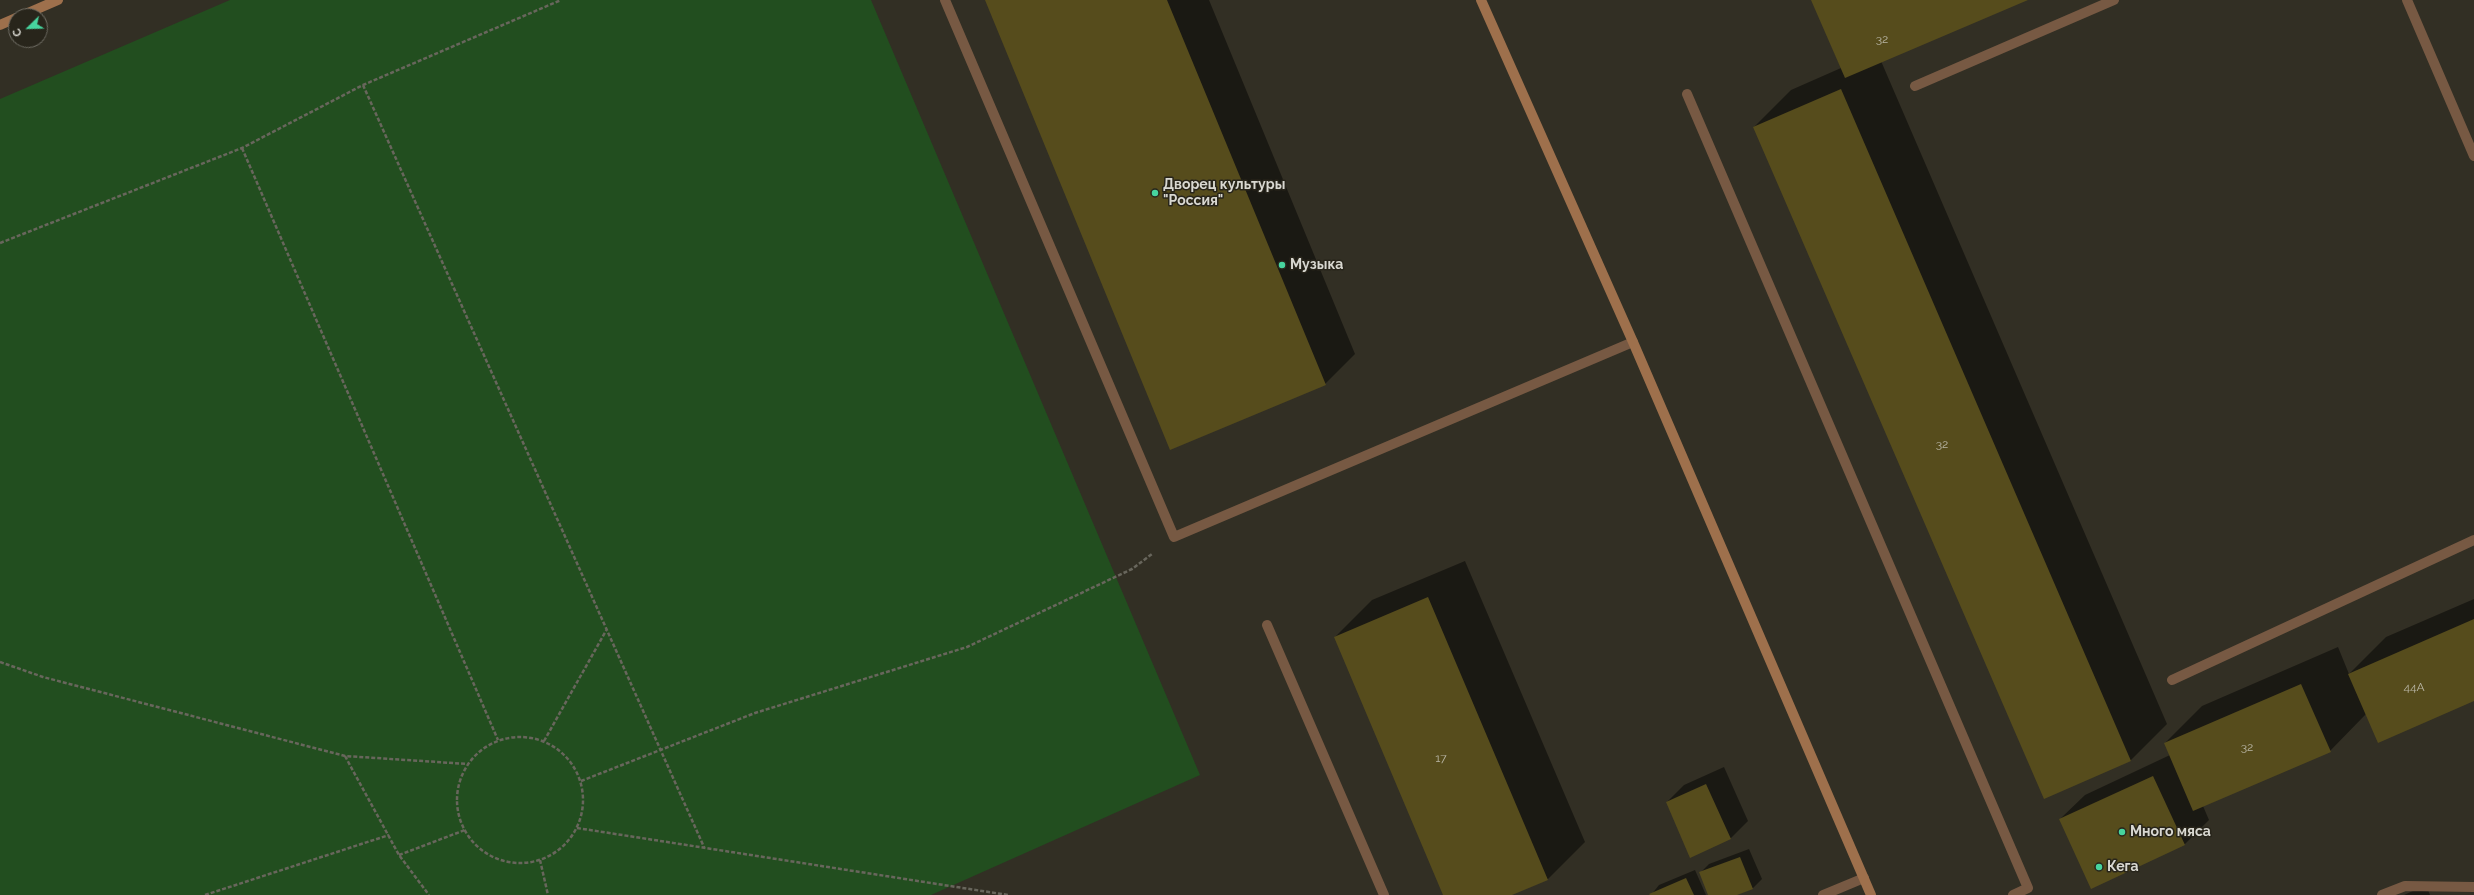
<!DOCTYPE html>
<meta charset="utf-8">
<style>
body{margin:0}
#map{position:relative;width:2474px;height:895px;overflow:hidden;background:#322f24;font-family:Raleway,sans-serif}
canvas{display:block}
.north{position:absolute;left:8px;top:8px;width:40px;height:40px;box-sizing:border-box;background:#28251b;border:1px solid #6f6d64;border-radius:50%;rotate:247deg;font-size:11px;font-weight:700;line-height:16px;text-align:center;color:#d9d8d1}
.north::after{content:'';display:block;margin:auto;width:14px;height:18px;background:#47d49e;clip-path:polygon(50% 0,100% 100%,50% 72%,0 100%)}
</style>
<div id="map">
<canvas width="2474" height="895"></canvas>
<div class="north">С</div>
</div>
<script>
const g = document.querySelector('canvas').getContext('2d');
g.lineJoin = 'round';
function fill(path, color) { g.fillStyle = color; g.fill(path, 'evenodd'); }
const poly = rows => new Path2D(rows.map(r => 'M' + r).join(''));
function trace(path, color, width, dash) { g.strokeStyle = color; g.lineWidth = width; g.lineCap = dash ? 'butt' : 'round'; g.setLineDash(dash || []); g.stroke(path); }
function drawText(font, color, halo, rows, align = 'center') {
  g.font = font + ' Raleway,sans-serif'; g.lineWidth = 3; g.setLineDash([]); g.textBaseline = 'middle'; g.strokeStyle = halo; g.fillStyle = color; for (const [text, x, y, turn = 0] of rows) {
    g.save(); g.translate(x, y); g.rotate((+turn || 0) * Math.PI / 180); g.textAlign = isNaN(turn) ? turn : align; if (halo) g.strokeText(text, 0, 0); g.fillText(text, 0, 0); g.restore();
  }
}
fill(poly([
 [230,0,871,0,1200,775,931,895,0,895,0,99]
]), '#224e1f');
fill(poly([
 [986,0,1209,0,1355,354,1325,384],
 [1812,0,2025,0,1881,61,2167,724,2130,761,1754,127,1791,90,1841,68],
 [1465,561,1585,842,1548,879,1510,895,1444,895,1335,637,1372,600],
 [2474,599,2474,700,2366,714,2330,751,2203,806,2209,820,2185,844,2091,887,2060,819,2085,795,2170,755,2165,743,2202,706,2338,647,2349,674,2386,637],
 [1724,767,1748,821,1731,838,1690,856,1667,802,1684,785],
 [1749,849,1762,879,1753,888,1735,895,1709,895,1700,873,1709,864],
 [1695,870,1706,895,1651,895,1659,885],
 [2426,885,2430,895,2404,895]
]), '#0007');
fill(poly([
 [985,0,1167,0,1326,385,1170,450],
 [1811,0,2028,0,1845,78],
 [1841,89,2131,761,2044,799,1753,127],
 [1428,597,1548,880,1512,895,1443,895,1334,637],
 [2474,619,2474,701,2378,743,2348,674],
 [2301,684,2331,752,2193,811,2164,743],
 [2153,776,2185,845,2091,889,2059,819],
 [1706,784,1731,839,1690,858,1666,802],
 [1740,857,1753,889,1737,895,1708,895,1699,872],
 [1686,878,1694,895,1650,895,1649,894]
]), '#564c1c');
trace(poly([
 [363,85,704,847],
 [242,148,498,740],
 [0,243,242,148,363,85,561,0],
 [0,662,43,677,345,756,468,764],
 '457 800a63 63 0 1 1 126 0a63 63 0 1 1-126 0Z',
 [544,741,607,629],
 [345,756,399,855,429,895],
 [581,781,755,713,967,647,1132,569,1152,554],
 [577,828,1008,895],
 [399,855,465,830],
 [540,860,548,895],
 [205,895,389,835]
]), '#68665c', 2.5, [4, 2]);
trace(poly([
 [945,0,1174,537,1633,342],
 [2407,0,2474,156],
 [1915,86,2114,0],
 [1687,94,2028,888,2013,895],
 [1267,625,1384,895],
 [2172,680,2474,540],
 [1823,895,1864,878],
 [2382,895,2405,886,2474,887]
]), '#775943', 10);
trace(poly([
 [1481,0,1633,342,1871,895],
 [21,16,58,0],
 [0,25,16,18]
]), '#9e704c', 10);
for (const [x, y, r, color] of [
 [1155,193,4,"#47d49e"],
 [1282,265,4,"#47d49e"],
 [2122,832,4,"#47d49e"],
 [2099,867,4,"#47d49e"]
]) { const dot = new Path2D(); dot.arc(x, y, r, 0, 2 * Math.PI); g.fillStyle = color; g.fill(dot); trace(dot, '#28251b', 1.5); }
drawText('12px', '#b8b5a4', null, [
 ["32",1882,39],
 ["32",1942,444],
 ["44А",2414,687],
 ["32",2247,747],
 ["17",1441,758]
]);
drawText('bold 14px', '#d9d8d1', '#28251b', [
 ["Дворец культуры",1163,185],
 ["\"Россия\"",1163,201],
 ["Музыка",1290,265],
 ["Много мяса",2130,832],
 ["Кега",2107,867]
], 'left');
</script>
